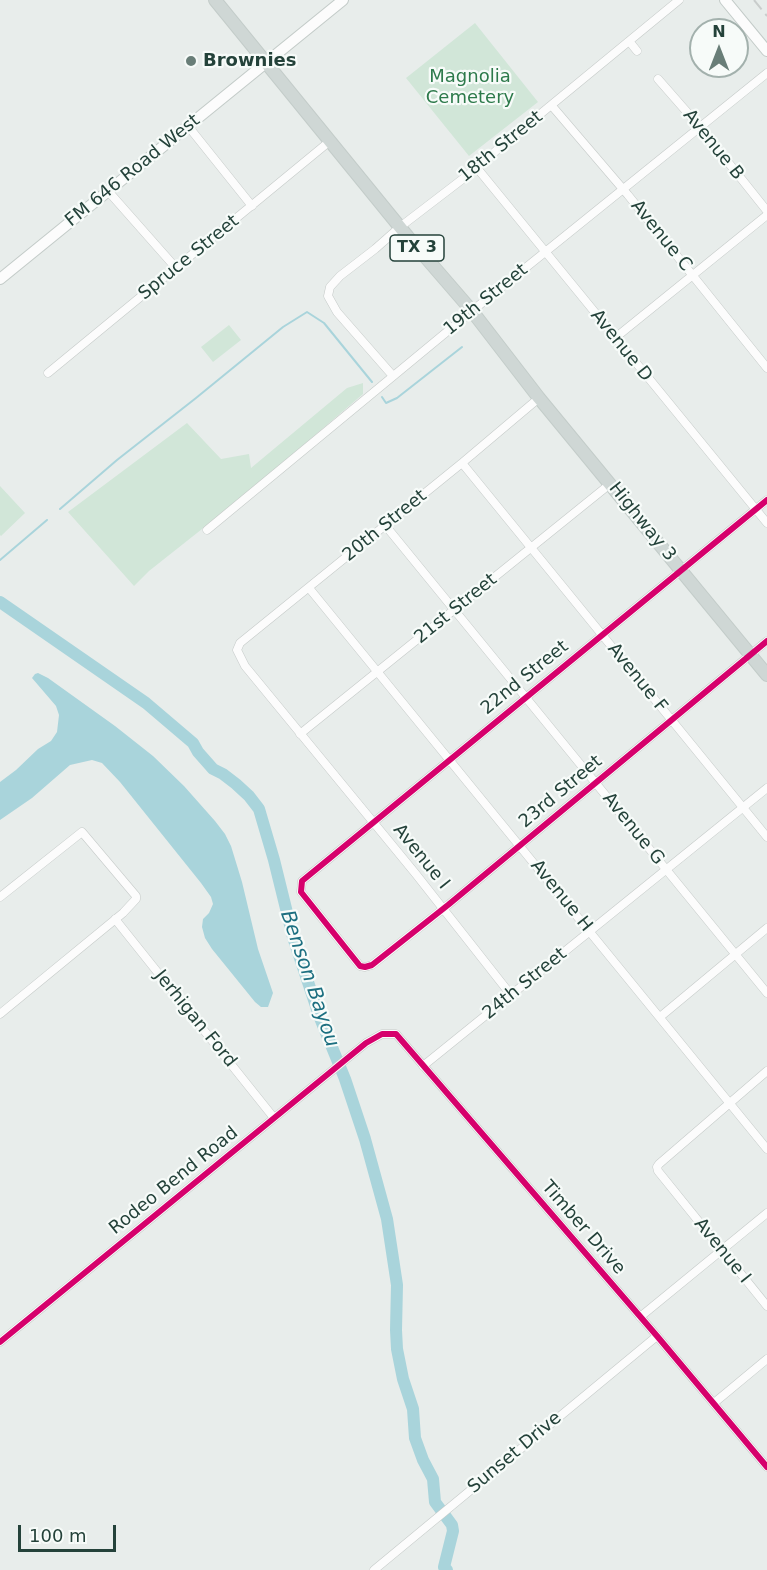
<!DOCTYPE html>
<style>
body{margin:0}
#map{position:relative;width:767px;height:1570px;overflow:hidden;background:#e8edeb;font-family:"DejaVu Sans",sans-serif}
canvas{display:block}
.north{position:absolute;left:689px;top:18px;width:60px;height:60px;box-sizing:border-box;background:#f7fbf9;border:2px solid #a3b1ad;border-radius:50%;rotate:0deg;font-size:16px;font-weight:700;line-height:24px;text-align:center;color:#24423a}
.north::after{content:'';display:block;margin:auto;width:21px;height:27px;background:#697e78;clip-path:polygon(50% 0,100% 100%,50% 72%,0 100%)}
.scale{position:absolute;left:18px;top:1525px;width:98px;height:27px;box-sizing:border-box;border:3px solid #24423a;border-top:0;padding-left:8px;font-size:18px;line-height:21px;white-space:nowrap;color:#24423a;-webkit-text-stroke:4px #f7fbf9;paint-order:stroke}
</style>
<div id="map">
<canvas width="767" height="1570"></canvas>
<div class="north">N</div>
<div class="scale">100 m</div>
</div>
<script>
const g = document.querySelector('canvas').getContext('2d');
g.lineJoin = 'round';
function fill(path, color) { g.fillStyle = color; g.fill(path, 'evenodd'); }
const poly = rows => new Path2D(rows.map(r => 'M' + r).join(''));
function trace(path, color, width, dash) { g.strokeStyle = color; g.lineWidth = width; g.lineCap = dash ? 'butt' : 'round'; g.setLineDash(dash || []); g.stroke(path); }
function drawText(font, color, halo, rows, align = 'center') {
  g.font = font + ' "DejaVu Sans",sans-serif'; g.lineWidth = 4.5; g.setLineDash([]); g.textBaseline = 'middle'; g.strokeStyle = halo; g.fillStyle = color; for (const [text, x, y, turn = 0] of rows) {
    g.save(); g.translate(x, y); g.rotate((+turn || 0) * Math.PI / 180); g.textAlign = isNaN(turn) ? turn : align; if (halo) g.strokeText(text, 0, 0); g.fillText(text, 0, 0); g.restore();
  }
}
fill(poly([
 [475,23,538,102,469,156,406,78],
 [229,325,241,340,213,362,201,347],
 [363,383,363,394,245,495,149,571,134,586,68,512,187,423,221,459,249,454,251,468,347,388],
 [0,486,25,513,1,536,0,535]
]), '#d1e6d8');
fill(poly([
 [38,673,48,678,115,726,153,756,184,786,215,821,225,834,231,846,242,882,258,949,273,993,268,1007,261,1007,255,1002,212,949,205,938,202,927,203,919,209,913,213,904,211,897,201,883,120,782,102,763,92,760,70,765,32,798,0,820,0,782,16,770,38,749,51,741,57,732,59,715,56,706,32,678,35,674]
]), '#a9d4db');
trace(poly([
 [382,397,386,403,397,398,462,347],
 [60,509,117,460,196,398,283,327,307,312,324,323,372,382],
 [0,560,47,520]
]), '#a9d4db', 2);
trace(poly([
 [0,602,146,703,193,743,198,752,213,769,223,774,236,784,249,796,259,809,274,860,293,937,320,1018,345,1079,365,1139,387,1219,397,1285,396,1330,397,1349,403,1379,413,1409,415,1438,423,1460,433,1479,435,1502,452,1525,453,1531,444,1567,447,1570]
]), '#a9d4db', 12);
const street = poly([
 [629,41,637,51],
 [658,79,700,127,767,211],
 [552,106,628,195,767,368],
 [188,126,252,206],
 [477,168,767,523],
 [108,191,176,268],
 [615,338,767,215],
 [48,373,330,141],
 [393,376,337,312,328,296,330,287,340,276,375,249,400,227,477,168,499,148,679,0],
 [462,463,767,837],
 [767,500,302,881,301,892,360,966,365,967,372,965,448,905,767,641],
 [385,525,767,993],
 [207,530,472,311,767,73],
 [309,588,767,1149],
 [300,734,610,484],
 [0,897,82,832,136,896,136,899,123,913,0,1014],
 [115,919,274,1118],
 [511,995,415,873,245,666,237,650,240,643,462,463,539,398],
 [660,1017,767,928],
 [423,1066,767,788],
 [767,1071,659,1164,657,1167,658,1171,767,1306],
 [640,1317,767,1213],
 [0,1342,366,1043,382,1034,396,1034,657,1336,767,1467],
 [714,1403,767,1359],
 [374,1570,657,1336]
]);
const secondary = poly([
 [725,0,767,51],
 [0,279,343,0]
]);
const primary = poly([
 [215,0,408,237,472,311,539,398,767,675]
]);
trace(street, '#c5cac8', 9);
trace(secondary, '#c3cbc8', 12);
trace(primary, '#c3ccc9', 14);
trace(street, '#fcfcfc', 8);
trace(secondary, '#fcfcfc', 10);
trace(primary, '#cfd7d5', 12);
trace(poly([
 [754,0,767,16]
]), '#c9cdcc', 2, [12, 6]);
trace(poly([
 [767,500,302,881,301,892,360,966,365,967,372,965,448,905,767,641],
 [0,1342,366,1043,382,1034,396,1034,657,1336,767,1467]
]), '#d6006c', 6);
for (const [x, y, r, color] of [
 [191,61,6,"#697e78"]
]) { const dot = new Path2D(); dot.arc(x, y, r, 0, 2 * Math.PI); g.fillStyle = color; g.fill(dot); trace(dot, '#f7fbf9', 2); }
for (const [x, y, w] of [
 [417,248,54]
]) { const box = new Path2D(); box.roundRect(x - w / 2, y - 13, w, 26, 4.5); g.fillStyle = '#f7fbf9'; g.fill(box); trace(box, '#24423a', 1.5); }
drawText('bold 16px', '#24423a', null, [
 ["TX 3",417,248]
]);
drawText('bold 18px', '#24423a', '#f7fbf9', [
 ["Brownies",203,61]
], 'left');
drawText('18px', '#2d7a4b', '#f7fbf9', [
 ["Magnolia",470,77],
 ["Cemetery",470,98]
]);
drawText('18px', '#24423a', '#f7fbf9', [
 ["Avenue B",713,145,51],
 ["18th Street",501,147,-39],
 ["FM 646 Road West",133,171,-39],
 ["Avenue C",661,236,51],
 ["Spruce Street",189,258,-39],
 ["19th Street",486,300,-39],
 ["Avenue D",621,346,51],
 ["Highway 3",642,522,51],
 ["20th Street",385,526,-39],
 ["21st Street",456,609,-39],
 ["22nd Street",525,678,-39],
 ["Avenue F",637,678,51],
 ["23rd Street",561,792,-40],
 ["Avenue G",633,829,51],
 ["Avenue I",421,857,51],
 ["Avenue H",561,896,51],
 ["24th Street",525,984,-39],
 ["Jerhigan Ford",195,1019,51],
 ["Rodeo Bend Road",174,1181,-39],
 ["Timber Drive",583,1228,49],
 ["Avenue I",722,1251,51],
 ["Sunset Drive",515,1453,-40]
]);
drawText('italic 20px', '#1c6f80', '#f7fbf9', [
 ["Benson Bayou",309,979,71]
]);
</script>
